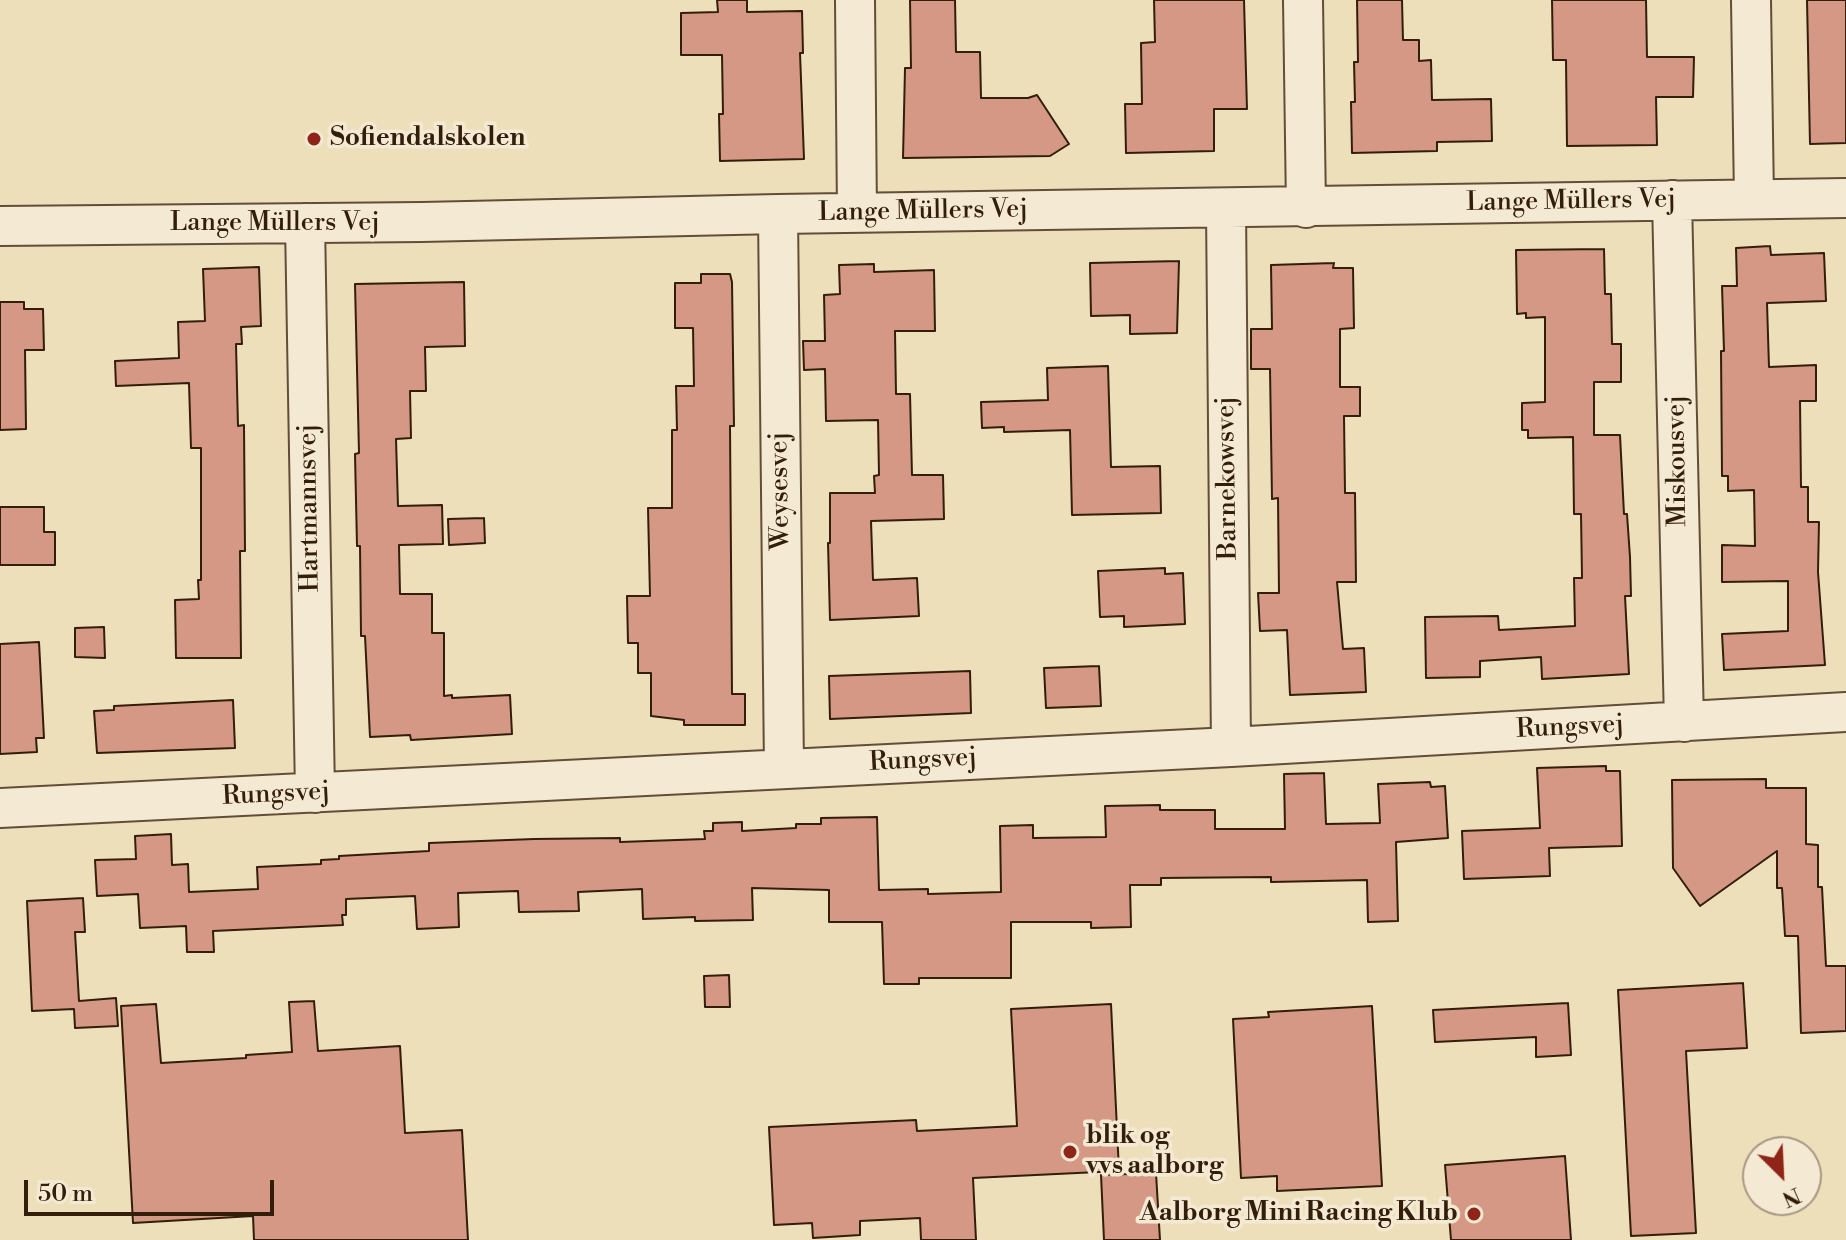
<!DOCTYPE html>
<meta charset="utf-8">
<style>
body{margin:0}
#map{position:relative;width:1846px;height:1240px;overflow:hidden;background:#eedfbb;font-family:"Libre Bodoni",serif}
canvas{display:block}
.north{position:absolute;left:1742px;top:1136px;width:80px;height:80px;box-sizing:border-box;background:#f4ead3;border:2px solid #a79883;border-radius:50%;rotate:156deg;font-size:22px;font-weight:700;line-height:32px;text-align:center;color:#331d0b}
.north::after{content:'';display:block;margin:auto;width:28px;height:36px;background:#8f2418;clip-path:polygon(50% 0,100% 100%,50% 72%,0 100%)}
.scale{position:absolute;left:24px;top:1180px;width:250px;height:36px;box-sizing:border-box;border:4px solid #331d0b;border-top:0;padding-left:10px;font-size:24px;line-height:28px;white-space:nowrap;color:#331d0b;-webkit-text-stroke:6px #f4ead3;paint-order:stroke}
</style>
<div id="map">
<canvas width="1846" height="1240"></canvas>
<div class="north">N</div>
<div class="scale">50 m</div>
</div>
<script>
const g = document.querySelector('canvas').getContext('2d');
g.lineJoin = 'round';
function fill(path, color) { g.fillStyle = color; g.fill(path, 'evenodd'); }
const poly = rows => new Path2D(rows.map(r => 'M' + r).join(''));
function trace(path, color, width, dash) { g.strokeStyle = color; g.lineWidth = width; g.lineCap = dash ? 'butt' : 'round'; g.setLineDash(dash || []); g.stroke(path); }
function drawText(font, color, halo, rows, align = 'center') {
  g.font = font + ' "Libre Bodoni",serif'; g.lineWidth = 7; g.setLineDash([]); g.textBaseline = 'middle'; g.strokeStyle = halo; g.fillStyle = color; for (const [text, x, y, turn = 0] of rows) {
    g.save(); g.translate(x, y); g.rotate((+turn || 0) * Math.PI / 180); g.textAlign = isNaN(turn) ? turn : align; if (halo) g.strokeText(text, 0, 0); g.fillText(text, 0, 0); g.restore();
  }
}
const building = poly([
 [717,0,747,0,747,12,802,11,803,53,800,53,804,159,720,161,719,114,723,114,722,55,681,55,681,13,718,12,717,0],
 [910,0,955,0,956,52,980,52,981,98,1028,98,1037,95,1069,144,1050,156,903,158,905,68,911,68,910,0],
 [1154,0,1244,0,1247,109,1214,109,1214,151,1126,153,1125,104,1142,104,1141,43,1155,42,1154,0],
 [1357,0,1402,0,1403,40,1419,40,1419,61,1431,60,1432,100,1491,99,1492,141,1437,142,1437,151,1352,153,1351,102,1355,102,1354,62,1358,62,1357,0],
 [1552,0,1646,0,1647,57,1694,57,1693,97,1656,97,1657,145,1567,146,1566,60,1553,60,1552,0],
 [1807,0,1846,0,1846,143,1810,144,1807,0],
 [1770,246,1771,255,1824,253,1826,301,1767,303,1769,367,1816,365,1816,401,1800,401,1801,487,1808,487,1808,522,1819,522,1818,572,1825,665,1724,670,1722,634,1788,631,1788,581,1722,582,1722,545,1755,546,1754,490,1728,491,1728,476,1722,476,1721,351,1724,351,1722,286,1737,286,1736,248,1770,246],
 [1604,249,1605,294,1611,294,1612,344,1621,344,1621,382,1594,382,1594,435,1620,435,1624,514,1627,514,1630,557,1631,596,1625,596,1629,674,1542,679,1541,657,1480,661,1480,677,1426,678,1425,617,1498,616,1499,630,1575,626,1574,578,1582,578,1581,514,1574,514,1573,437,1528,438,1528,430,1522,430,1522,403,1545,402,1545,317,1526,318,1526,313,1517,314,1516,250,1604,249],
 [1179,261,1177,333,1130,334,1130,315,1091,316,1090,263,1179,261],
 [1334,263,1333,268,1353,268,1354,328,1340,329,1340,387,1360,387,1360,416,1344,416,1345,493,1355,493,1356,582,1337,582,1343,649,1364,648,1366,692,1290,695,1287,630,1260,631,1258,593,1279,593,1278,498,1272,499,1270,369,1251,369,1251,329,1272,329,1271,265,1334,263],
 [874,264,874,272,934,270,935,331,895,331,896,394,910,394,912,475,943,475,944,519,871,521,873,580,917,578,919,616,830,620,828,543,830,543,830,493,875,493,874,476,879,475,878,420,826,421,825,369,804,370,803,341,825,341,824,295,840,294,839,265,874,264],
 [259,267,261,326,241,327,242,344,236,344,238,426,244,425,245,551,240,551,241,658,176,658,175,600,199,599,198,580,201,580,201,448,191,448,189,383,116,386,115,361,179,358,178,322,205,321,203,269,259,267],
 [701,274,730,274,732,282,734,426,730,426,732,694,745,694,745,725,684,725,684,720,651,716,651,673,638,673,638,643,628,643,627,596,650,596,648,508,672,508,672,430,677,430,676,386,694,386,693,328,675,328,675,283,701,283,701,274],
 [464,282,465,346,425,347,426,391,410,391,411,438,396,439,398,506,442,505,443,544,399,545,400,594,432,594,432,633,444,633,444,696,452,695,452,698,510,695,512,734,411,740,410,735,370,737,365,636,361,636,360,546,357,546,355,454,359,453,355,284,464,282],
 [0,302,24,302,24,309,43,309,44,350,25,350,26,429,0,430,0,302],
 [1108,366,1111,467,1160,466,1161,513,1072,515,1070,430,1004,432,1004,427,982,428,981,402,1048,400,1047,368,1108,366],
 [0,507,44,507,44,532,55,532,55,565,0,565,0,507],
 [484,518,485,543,449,545,448,519,484,518],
 [1165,568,1165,574,1183,573,1185,624,1124,627,1124,616,1100,617,1098,571,1165,568],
 [104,627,105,658,75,657,75,628,104,627],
 [39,642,44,738,36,738,37,752,0,754,0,644,39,642],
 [1099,666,1101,706,1046,708,1044,668,1099,666],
 [970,671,971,713,830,719,829,676,970,671],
 [233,700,235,748,97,753,94,711,114,710,114,706,233,700],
 [1606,766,1606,771,1620,771,1622,846,1549,848,1550,876,1464,879,1462,831,1540,828,1537,768,1606,766],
 [1324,773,1326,824,1380,823,1378,784,1430,782,1431,787,1445,786,1448,838,1396,842,1398,921,1368,922,1367,880,1271,882,1271,877,1161,878,1161,885,1130,885,1131,927,1091,928,1091,922,1011,922,1011,978,919,978,919,984,884,984,882,922,829,922,829,890,752,888,753,920,695,921,695,917,643,919,642,889,578,892,579,911,519,912,518,891,458,893,459,927,417,929,415,896,346,899,346,915,342,915,343,925,213,931,214,952,187,952,186,926,140,928,138,894,97,896,95,860,136,859,135,836,171,834,172,865,188,864,189,892,258,889,257,867,321,864,321,860,339,859,339,856,429,851,429,843,534,839,620,838,620,842,705,839,704,831,713,831,713,823,742,822,742,831,796,828,796,824,821,824,821,818,877,817,879,890,928,889,928,894,1001,892,1000,826,1033,825,1033,838,1106,837,1105,806,1160,805,1160,810,1215,810,1215,829,1285,829,1284,774,1324,773],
 [1766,779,1766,788,1806,788,1806,844,1818,845,1818,887,1822,887,1826,966,1846,966,1846,1031,1801,1033,1798,936,1785,936,1782,888,1777,888,1777,851,1700,906,1673,868,1672,780,1766,779],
 [83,898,85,932,75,932,79,1001,116,998,118,1026,75,1028,74,1009,32,1011,27,901,83,898],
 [729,975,730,1007,705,1007,704,976,729,975],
 [1743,983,1747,1048,1686,1051,1696,1233,1631,1236,1618,990,1743,983],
 [314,1001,318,1051,400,1046,405,1133,462,1130,468,1240,254,1240,253,1216,133,1223,121,1006,156,1004,161,1063,246,1058,246,1055,292,1052,289,1002,314,1001],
 [1568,1003,1571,1055,1536,1057,1536,1037,1435,1042,1433,1010,1568,1003],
 [1111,1004,1119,1171,973,1178,976,1240,921,1240,920,1218,860,1221,860,1235,813,1238,812,1223,774,1225,769,1127,916,1120,917,1131,1017,1126,1011,1009,1111,1004],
 [1372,1006,1382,1186,1277,1191,1277,1176,1241,1178,1233,1019,1269,1017,1268,1012,1372,1006],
 [1565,1156,1571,1240,1451,1240,1445,1165,1565,1156],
 [1156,1173,1160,1240,1104,1240,1101,1175,1156,1173]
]);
fill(building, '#d49884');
trace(building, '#331d0b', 2);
const street = poly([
 [855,0,857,213],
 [1303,0,1306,208],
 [1751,0,1754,199],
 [1672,200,1684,722],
 [1226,208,1231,747],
 [778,214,784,768],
 [305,223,315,793],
 [0,226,422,222,778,214,1846,198],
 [0,808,1231,747,1846,712]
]);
trace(street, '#624e37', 42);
trace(street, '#f4ead3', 38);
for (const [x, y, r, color] of [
 [314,139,8,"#8f2418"],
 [1070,1152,8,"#8f2418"],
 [1474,1214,8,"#8f2418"]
]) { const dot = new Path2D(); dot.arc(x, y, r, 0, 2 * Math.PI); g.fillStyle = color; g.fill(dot); trace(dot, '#f4ead3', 3); }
drawText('bold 26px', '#331d0b', '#f4ead3', [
 ["Sofiendalskolen",330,139],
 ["blik og",1086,1137],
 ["vvs aalborg",1086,1167],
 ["Aalborg Mini Racing Klub",1458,1214,"right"]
], 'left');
drawText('26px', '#331d0b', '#f4ead3', [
 ["Lange Müllers Vej",1571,202,-1],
 ["Lange Müllers Vej",923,212,-1],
 ["Lange Müllers Vej",275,224],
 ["Miskousvej",1678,461,-91],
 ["Barnekowsvej",1228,478,-91],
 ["Weysesvej",781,491,-91],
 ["Hartmannsvej",310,508,-91],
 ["Rungsvej",1570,728,-3],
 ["Rungsvej",923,761,-3],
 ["Rungsvej",276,795,-3]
]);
</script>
